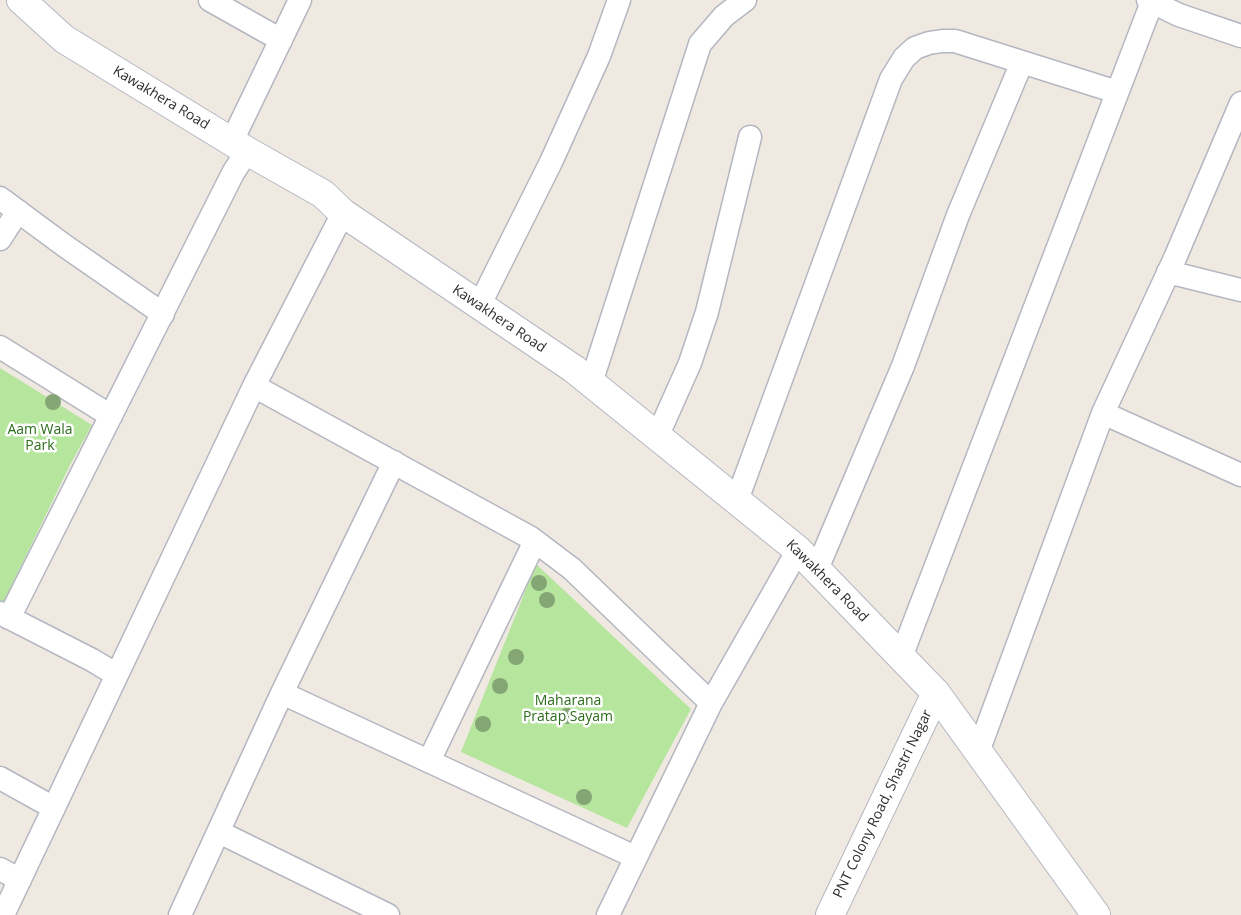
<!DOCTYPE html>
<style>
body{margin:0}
canvas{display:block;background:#efe9e1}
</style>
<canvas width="1241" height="915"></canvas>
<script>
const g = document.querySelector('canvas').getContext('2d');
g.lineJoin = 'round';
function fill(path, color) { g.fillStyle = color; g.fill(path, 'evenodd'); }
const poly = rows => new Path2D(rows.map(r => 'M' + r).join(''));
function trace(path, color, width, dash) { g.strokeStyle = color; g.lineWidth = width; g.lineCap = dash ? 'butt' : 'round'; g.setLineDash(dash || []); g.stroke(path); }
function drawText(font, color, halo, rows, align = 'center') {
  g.font = font + ' "Open Sans",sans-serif'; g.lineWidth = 5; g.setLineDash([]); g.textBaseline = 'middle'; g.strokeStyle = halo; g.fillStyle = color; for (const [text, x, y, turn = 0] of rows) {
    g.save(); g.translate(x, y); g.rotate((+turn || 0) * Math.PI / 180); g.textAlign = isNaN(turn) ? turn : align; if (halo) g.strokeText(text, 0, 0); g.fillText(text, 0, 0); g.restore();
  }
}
fill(poly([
 [0,368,92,425,70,465,3,603,0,601],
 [536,564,691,709,627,828,461,752]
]), '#b6e59e');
const street = poly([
 [210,0,281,40],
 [1148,0,1179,15,1241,36],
 [232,141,300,0],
 [0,198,65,246,163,314],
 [0,239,18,211],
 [1168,272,1241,290],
 [479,306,551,162,599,56,619,0],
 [0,347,111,416],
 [591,383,700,44,724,16,745,0],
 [254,386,531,538,572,569,711,703],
 [1103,413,1241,475],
 [657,437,690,363,707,312,750,137],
 [737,500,891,79,904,58,915,48,929,43,942,41,955,41,1117,92],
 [817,569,903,366,958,215,1022,62],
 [0,613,92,660,117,675],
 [9,618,233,173,247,151],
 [901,657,1152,2],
 [282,693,635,857],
 [978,752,1103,413,1175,258,1241,103],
 [429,761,535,541],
 [0,778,54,808],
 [219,832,388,915],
 [0,869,20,880],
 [3,915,254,386,343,213],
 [180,915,282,693,394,462],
 [608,915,711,703,798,550]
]);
const secondary = poly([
 [21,0,64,39,247,151,323,194,343,213,574,369,798,550,936,693,1096,915],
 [830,915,936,693]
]);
trace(street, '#b4b7c1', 25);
trace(secondary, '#b4b7c1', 30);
trace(street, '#fff', 22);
trace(secondary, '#fff', 28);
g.fillStyle = '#84a574';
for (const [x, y] of [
 [53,402],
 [539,583],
 [547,600],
 [516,657],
 [500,686],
 [567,716],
 [483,724],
 [584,797]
]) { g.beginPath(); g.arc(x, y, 8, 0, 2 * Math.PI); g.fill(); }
drawText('14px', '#2e2e2e', '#fff', [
 ["Kawakhera Road",161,98,31],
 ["Kawakhera Road",499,319,34],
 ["Kawakhera Road",827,581,45],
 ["PNT Colony Road, Shastri Nagar",883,804,-64]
]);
drawText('14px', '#2c6e1b', '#fff', [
 ["Aam Wala",40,430],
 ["Park",40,446],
 ["Maharana",568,701],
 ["Pratap Sayam",568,717]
]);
</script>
